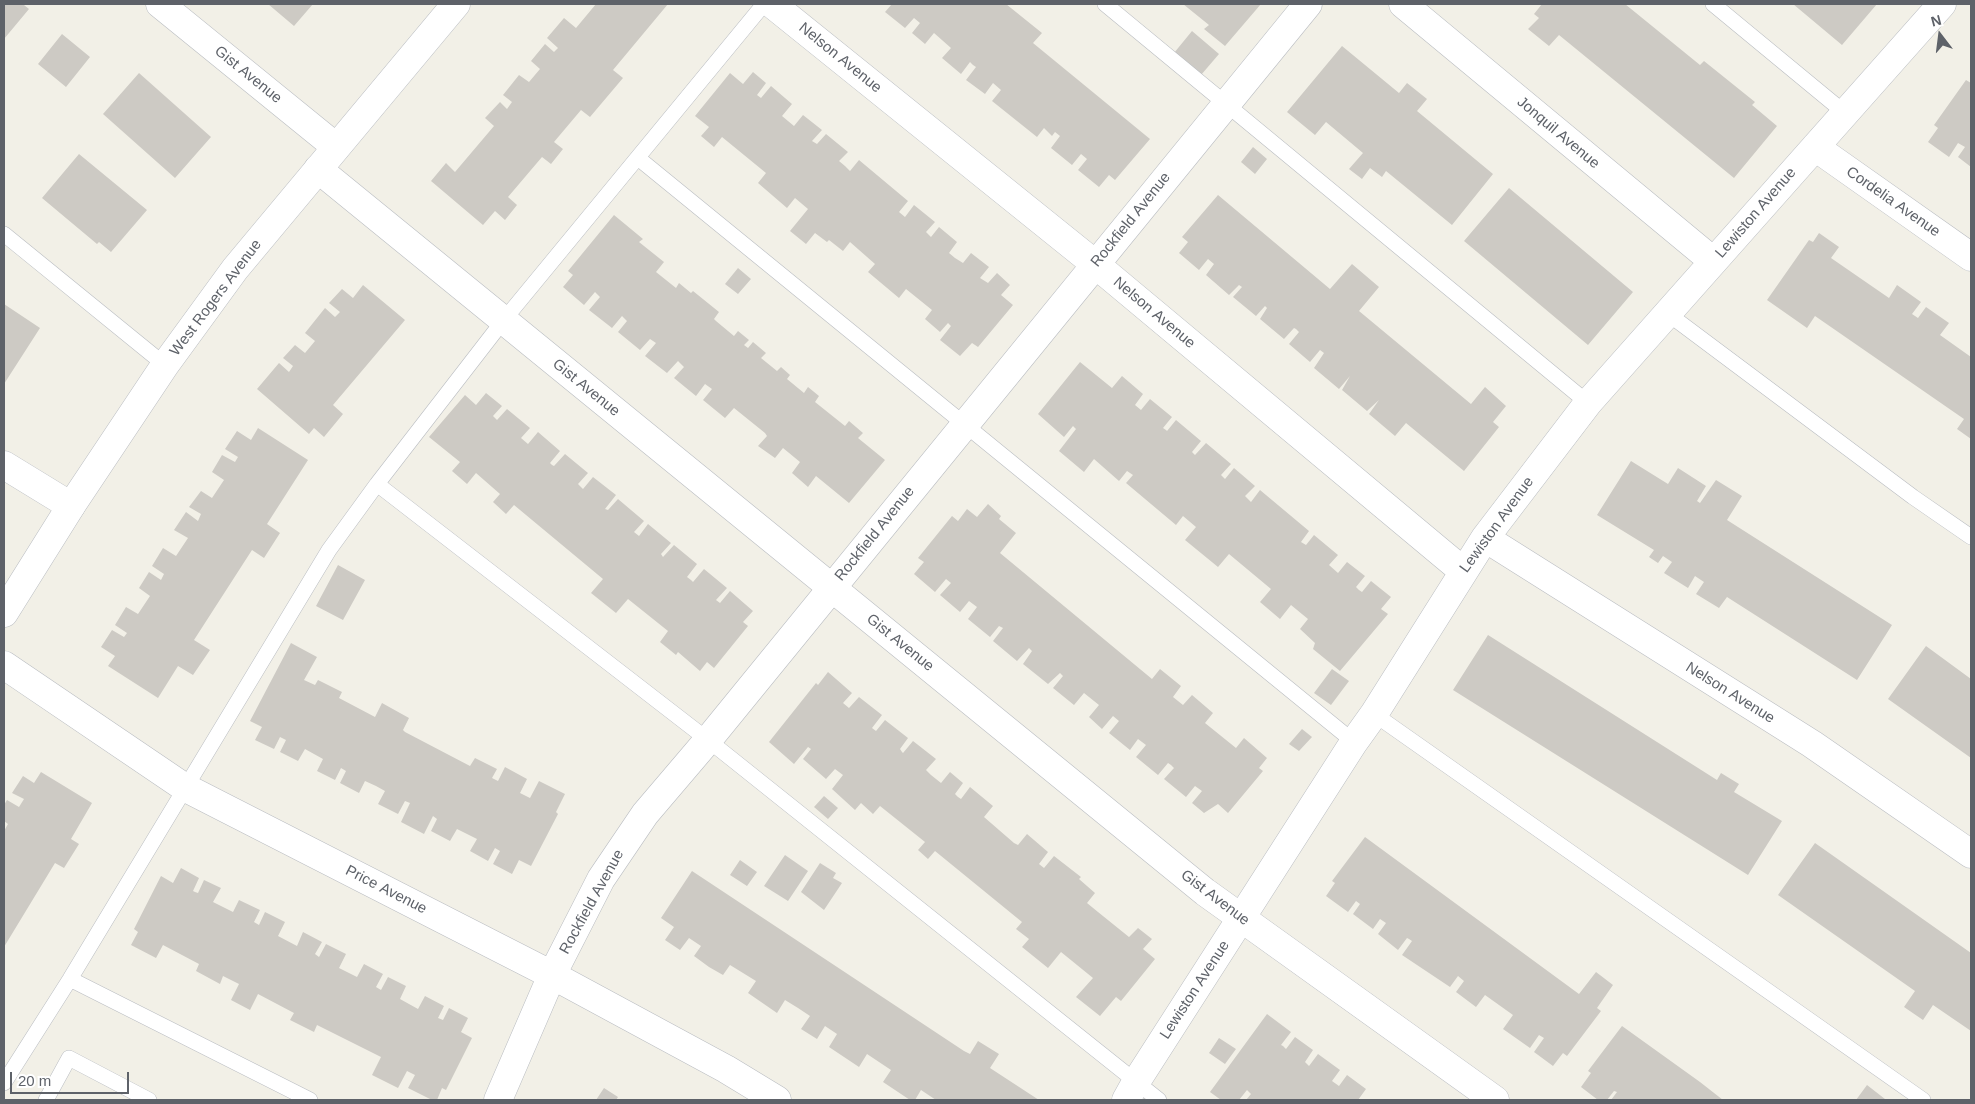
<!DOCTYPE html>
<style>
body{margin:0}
#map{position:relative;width:1975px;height:1104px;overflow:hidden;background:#f2f0e7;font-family:Arial,sans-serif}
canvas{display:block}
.frame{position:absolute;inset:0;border:5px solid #5e6269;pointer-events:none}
.north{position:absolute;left:1915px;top:10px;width:50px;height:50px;-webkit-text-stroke:4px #fff;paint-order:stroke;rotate:345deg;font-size:14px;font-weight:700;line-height:20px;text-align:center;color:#5e6269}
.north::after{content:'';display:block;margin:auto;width:18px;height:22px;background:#5e6269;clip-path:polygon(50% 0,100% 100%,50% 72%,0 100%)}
.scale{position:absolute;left:10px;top:1072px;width:119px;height:22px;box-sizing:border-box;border:2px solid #5e6269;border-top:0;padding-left:6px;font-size:15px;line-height:18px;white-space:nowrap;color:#5e6269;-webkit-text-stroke:4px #fff;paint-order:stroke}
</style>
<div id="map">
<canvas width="1975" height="1104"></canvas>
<div class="frame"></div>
<div class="north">N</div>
<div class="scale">20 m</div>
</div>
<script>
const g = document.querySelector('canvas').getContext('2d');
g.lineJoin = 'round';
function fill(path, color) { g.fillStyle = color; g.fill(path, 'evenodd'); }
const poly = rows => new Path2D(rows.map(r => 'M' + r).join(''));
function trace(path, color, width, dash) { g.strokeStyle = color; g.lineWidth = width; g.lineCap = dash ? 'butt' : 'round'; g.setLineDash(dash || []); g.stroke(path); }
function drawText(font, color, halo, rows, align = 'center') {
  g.font = font + ' Arial,sans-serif'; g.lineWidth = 5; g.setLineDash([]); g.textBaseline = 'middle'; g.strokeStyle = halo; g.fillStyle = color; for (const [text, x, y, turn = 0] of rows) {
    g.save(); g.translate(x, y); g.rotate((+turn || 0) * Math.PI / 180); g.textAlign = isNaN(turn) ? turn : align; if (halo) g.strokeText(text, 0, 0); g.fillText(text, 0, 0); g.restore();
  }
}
fill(poly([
 [4,4,25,4,24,5,29,9,4,39],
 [268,4,313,4,294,26],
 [596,4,668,4,613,70,623,78,590,117,581,110,554,142,563,149,551,164,542,157,508,197,517,205,505,220,495,211,483,225,431,181,446,163,455,172,494,126,485,118,500,102,507,109,512,102,503,95,519,75,529,82,540,69,531,61,545,44,554,52,558,48,547,38,564,18,576,28],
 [892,4,1006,4,1042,33,1033,43,1150,139,1115,180,1109,175,1099,187,1078,170,1087,159,1081,154,1072,165,1051,148,1060,136,1055,132,1052,136,1044,128,1037,137,992,101,1001,90,993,83,985,94,966,80,976,67,973,65,970,62,961,74,942,58,951,48,934,33,925,44,912,33,920,23,914,18,905,28,885,12],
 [1183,4,1261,4,1225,46,1204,29,1209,25],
 [1542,4,1625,4,1700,65,1704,61,1755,102,1752,105,1777,126,1734,178,1559,35,1549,46,1528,29,1539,18,1534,14],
 [1793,4,1877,4,1842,45],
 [1192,31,1219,54,1201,75,1174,53],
 [62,34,90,57,66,87,38,64],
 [1342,46,1399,93,1407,83,1427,99,1417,111,1493,174,1452,225,1386,171,1382,177,1370,168,1362,179,1349,169,1363,153,1326,122,1315,135,1287,112],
 [753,72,766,83,757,95,761,98,771,86,792,104,782,116,794,126,803,115,822,130,812,141,817,144,826,134,848,152,839,161,845,166,850,171,859,160,908,201,899,212,905,217,914,205,935,222,926,232,931,237,939,227,957,242,949,253,955,258,963,263,971,253,989,267,980,278,988,283,997,273,1010,285,1001,295,1013,305,978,347,972,343,960,356,940,340,951,326,948,323,940,332,925,319,932,310,906,289,899,298,868,272,875,264,850,242,843,251,829,240,827,242,815,233,806,244,790,231,808,209,795,198,787,208,758,183,766,173,722,137,714,147,701,136,709,127,695,116,730,73,743,84],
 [139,73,211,137,175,178,103,114],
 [1966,80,1971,83,1971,167,1958,157,1965,147,1958,143,1949,157,1928,142,1938,128,1934,125],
 [1253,147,1267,159,1255,174,1241,162],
 [79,154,147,210,111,252,99,242,97,244,42,198],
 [1509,188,1633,292,1588,345,1464,241],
 [1218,195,1330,289,1352,264,1379,287,1359,311,1471,404,1485,387,1506,406,1493,422,1499,427,1464,471,1406,423,1395,436,1369,414,1379,400,1367,411,1342,390,1350,376,1339,389,1314,368,1324,353,1320,350,1310,362,1289,344,1299,332,1296,329,1294,328,1284,339,1260,319,1267,308,1265,306,1256,316,1233,297,1242,287,1239,285,1229,295,1206,275,1214,264,1208,259,1199,270,1179,253,1188,242,1182,237],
 [614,215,643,239,639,242,664,262,656,272,676,288,679,283,691,293,693,291,719,312,714,319,716,321,734,336,738,331,749,340,744,345,748,348,753,342,766,353,761,358,777,371,781,367,790,375,787,379,804,393,808,387,819,396,815,402,845,426,849,421,863,433,858,438,885,460,849,503,816,476,808,487,792,473,800,462,783,448,775,458,758,446,767,436,765,433,734,408,725,418,703,400,712,389,705,384,696,396,674,378,684,367,678,361,667,373,645,356,656,343,650,339,640,350,618,332,627,321,622,316,612,328,589,310,600,297,595,292,584,305,563,287,573,275,568,271],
 [1819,233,1839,247,1831,258,1889,298,1897,285,1921,302,1912,314,1918,318,1926,307,1949,323,1940,335,1971,357,1971,439,1957,429,1964,419,1815,316,1807,328,1767,300,1809,240,1813,242],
 [738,268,751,279,738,294,725,284],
 [363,285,405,320,333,405,343,414,324,437,314,428,309,434,257,389,279,363,289,372,293,366,283,358,295,345,305,353,315,341,305,333,325,308,335,317,340,312,329,303,342,289,353,298],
 [4,304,40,328,4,384],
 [1080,362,1112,388,1122,376,1143,394,1135,405,1141,410,1150,399,1172,417,1163,428,1166,430,1167,431,1176,420,1201,441,1192,452,1195,455,1206,443,1231,464,1221,475,1225,479,1234,468,1255,486,1245,496,1251,502,1260,490,1309,531,1301,542,1306,545,1314,535,1338,555,1329,565,1338,573,1347,562,1365,576,1356,587,1359,590,1362,592,1371,581,1391,597,1381,609,1388,614,1340,671,1313,649,1315,643,1300,629,1308,619,1291,605,1280,619,1260,602,1271,589,1229,554,1218,567,1185,540,1196,527,1183,516,1176,525,1126,483,1133,475,1127,471,1119,481,1094,459,1084,472,1059,451,1076,429,1073,426,1064,437,1038,414],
 [486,393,502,406,493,416,497,420,507,409,530,428,521,438,528,444,538,432,560,451,550,463,552,465,554,466,565,454,588,473,578,484,583,489,593,477,616,495,605,509,608,510,618,499,644,521,634,532,639,536,648,524,671,543,661,554,663,557,674,545,697,564,687,577,691,580,693,582,704,569,727,588,716,600,720,603,730,591,753,611,743,622,748,626,714,668,707,662,700,671,678,652,676,655,660,642,668,631,628,599,616,613,591,593,603,579,514,505,506,514,493,502,500,494,476,473,467,484,452,471,460,462,429,437,465,395,476,405],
 [258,428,308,460,267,524,280,533,264,558,252,550,194,640,210,650,193,675,178,666,158,698,108,666,115,656,101,647,112,630,124,637,127,633,115,625,126,607,138,614,150,596,139,588,149,572,161,580,164,574,152,566,163,548,176,556,188,538,174,530,186,512,198,521,201,514,189,507,201,491,212,498,224,480,212,472,222,455,235,462,238,457,225,449,237,431,251,440],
 [1631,461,1668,484,1678,468,1706,486,1697,501,1700,503,1716,480,1742,496,1727,520,1892,625,1857,680,1727,597,1719,608,1696,594,1704,582,1695,576,1688,588,1664,573,1672,562,1663,556,1658,563,1649,557,1654,550,1597,515],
 [988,504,1001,516,999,519,1016,533,1000,553,1152,679,1160,669,1181,686,1173,697,1183,705,1192,695,1213,713,1205,723,1236,748,1244,738,1267,758,1259,768,1263,771,1228,813,1218,804,1204,813,1192,803,1202,791,1195,786,1186,797,1164,779,1174,768,1171,765,1168,763,1158,775,1136,757,1146,745,1138,739,1130,750,1109,733,1119,721,1113,716,1102,729,1089,717,1099,705,1084,693,1074,705,1053,688,1063,676,1060,673,1048,684,1023,664,1032,651,1029,648,1017,661,993,641,1003,628,999,626,990,637,968,619,977,607,969,601,960,612,940,595,951,583,946,579,935,592,914,574,924,562,918,558,952,516,958,521,967,509,977,517],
 [338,565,365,580,343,620,316,606],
 [1488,635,1717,780,1721,773,1739,784,1734,792,1782,821,1748,875,1453,690],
 [291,643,317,657,304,680,315,685,318,680,342,692,339,698,375,717,382,703,409,718,403,730,405,732,470,766,475,758,497,769,492,778,498,781,505,767,527,779,520,793,530,798,539,781,565,794,556,812,558,814,531,866,519,860,512,874,493,864,500,851,495,848,488,861,470,851,477,839,457,829,450,841,431,831,437,819,433,816,424,834,401,822,410,803,405,801,398,814,378,804,385,791,376,786,365,781,359,793,340,783,346,771,341,768,335,780,317,771,323,759,305,749,298,761,280,752,286,740,280,737,274,749,255,740,262,727,250,721],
 [1926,646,1971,679,1971,758,1888,699],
 [1332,669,1349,681,1331,705,1314,693],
 [828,672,852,693,843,703,849,708,859,697,882,715,872,728,876,731,885,720,908,738,900,749,902,752,903,753,913,741,936,759,926,770,931,775,941,783,950,772,963,783,955,794,958,797,961,799,970,787,993,806,984,817,1014,843,1018,845,1027,834,1048,852,1039,864,1044,868,1054,856,1081,877,1079,879,1095,893,1087,903,1098,912,1129,937,1138,928,1152,939,1143,949,1155,959,1121,1001,1116,997,1100,1016,1076,997,1093,978,1061,952,1048,968,1022,947,1029,939,1016,929,1022,922,935,851,928,859,918,850,925,842,880,806,873,814,861,803,855,810,832,789,843,775,835,769,826,779,803,759,811,749,808,747,794,764,769,742,816,683,818,685],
 [1302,729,1312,737,1299,751,1289,744],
 [41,772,92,803,71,839,79,844,64,868,55,863,4,947,4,831,8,824,4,821,4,805,7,800,19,807,24,799,12,793,23,776,34,783],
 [824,796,838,808,828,819,814,807],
 [1365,837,1579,994,1596,972,1613,985,1597,1008,1601,1011,1567,1056,1563,1053,1553,1066,1534,1052,1544,1038,1539,1035,1530,1048,1503,1029,1513,1015,1485,995,1476,1007,1456,992,1464,981,1458,976,1450,987,1402,955,1412,941,1409,939,1407,938,1398,950,1378,934,1386,923,1380,919,1373,929,1353,914,1360,904,1356,901,1348,912,1326,896,1335,883,1332,881],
 [1815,843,1971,953,1971,1031,1933,1005,1923,1020,1904,1007,1915,991,1778,895],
 [785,855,808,871,788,901,764,886],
 [740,860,757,872,747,886,730,875],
 [820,863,836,873,833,878,842,883,824,910,801,892],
 [181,868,199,878,193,891,195,892,198,893,204,880,221,888,213,902,233,912,239,900,260,910,254,922,259,925,265,912,285,922,278,936,297,946,303,932,322,942,315,954,319,957,326,944,346,954,339,968,357,977,364,964,383,974,376,987,381,990,388,977,406,986,400,999,418,1009,425,996,444,1006,438,1018,443,1020,449,1008,468,1018,461,1032,472,1038,446,1090,442,1088,437,1100,432,1100,408,1088,415,1075,407,1071,398,1088,372,1075,381,1057,317,1025,314,1032,290,1020,294,1013,258,994,250,1010,231,1000,239,984,223,976,220,984,196,971,199,964,163,945,156,958,131,945,138,932,134,929,161,876,173,883],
 [692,871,964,1051,970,1054,978,1041,999,1054,990,1068,1039,1100,936,1100,921,1090,915,1100,910,1100,883,1082,891,1070,867,1054,859,1067,829,1047,837,1034,825,1026,817,1039,801,1029,810,1016,798,1008,785,1000,777,1013,748,993,756,981,730,965,723,975,709,967,694,956,701,946,689,938,680,950,665,940,674,927,661,918],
 [1267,1014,1291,1032,1281,1045,1283,1046,1286,1049,1295,1037,1313,1050,1305,1062,1309,1066,1318,1054,1340,1070,1332,1081,1339,1086,1347,1075,1366,1089,1358,1100,1246,1100,1251,1094,1247,1090,1239,1100,1221,1100,1210,1092],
 [1622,1026,1700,1082,1723,1100,1611,1100,1617,1092,1614,1091,1607,1100,1598,1100,1581,1087,1591,1073,1588,1071],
 [1219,1038,1236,1049,1225,1064,1209,1053],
 [1867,1085,1885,1099,1884,1100,1856,1100],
 [604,1088,618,1097,616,1100,596,1100]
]), '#cdcac4');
const service = poly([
 [1105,4,1588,403],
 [1713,4,1845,113],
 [638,158,1354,742],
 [4,234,165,365],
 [1667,313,1913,497,1971,537],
 [377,484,708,740,1159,1100],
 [1374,714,1923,1100],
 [70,979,310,1100],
 [4,1083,70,979,329,550,377,484,503,321,764,4],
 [46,1100,69,1058,149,1100]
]);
const minor = poly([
 [160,4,336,147],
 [772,4,1095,264,1463,571],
 [1403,4,1713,261],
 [1815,147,1971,257],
 [318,169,1205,892,1495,1100],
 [4,465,71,506],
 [1485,538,1812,744,1971,854],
 [4,665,184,787,552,975,726,1069,777,1100],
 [498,1100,552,975,601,879,645,814,708,740,1308,4],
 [1126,1100,1136,1082,1354,742,1374,714,1485,538,1588,403,1942,4]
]);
const tertiary = poly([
 [4,613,71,506,165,365,235,269,456,4]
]);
trace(service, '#b9bcc1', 16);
trace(minor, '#b9bcc1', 29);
trace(tertiary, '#b9bcc1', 29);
trace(service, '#fff', 15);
trace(minor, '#fff', 28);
trace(tertiary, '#fff', 28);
drawText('15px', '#5e6269', '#fff', [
 ["Nelson Avenue",840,58,39],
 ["Gist Avenue",248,75,39],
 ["Jonquil Avenue",1558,133,40],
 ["Cordelia Avenue",1893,202,35],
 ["Lewiston Avenue",1756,213,-49],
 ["Rockfield Avenue",1131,220,-51],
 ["West Rogers Avenue",216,298,-53],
 ["Nelson Avenue",1154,313,40],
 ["Gist Avenue",586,388,39],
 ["Lewiston Avenue",1497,525,-54],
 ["Rockfield Avenue",875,534,-51],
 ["Gist Avenue",900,643,39],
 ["Nelson Avenue",1730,693,32],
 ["Price Avenue",386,890,27],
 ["Gist Avenue",1215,898,37],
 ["Rockfield Avenue",592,902,-61],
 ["Lewiston Avenue",1195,990,-57]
]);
</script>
